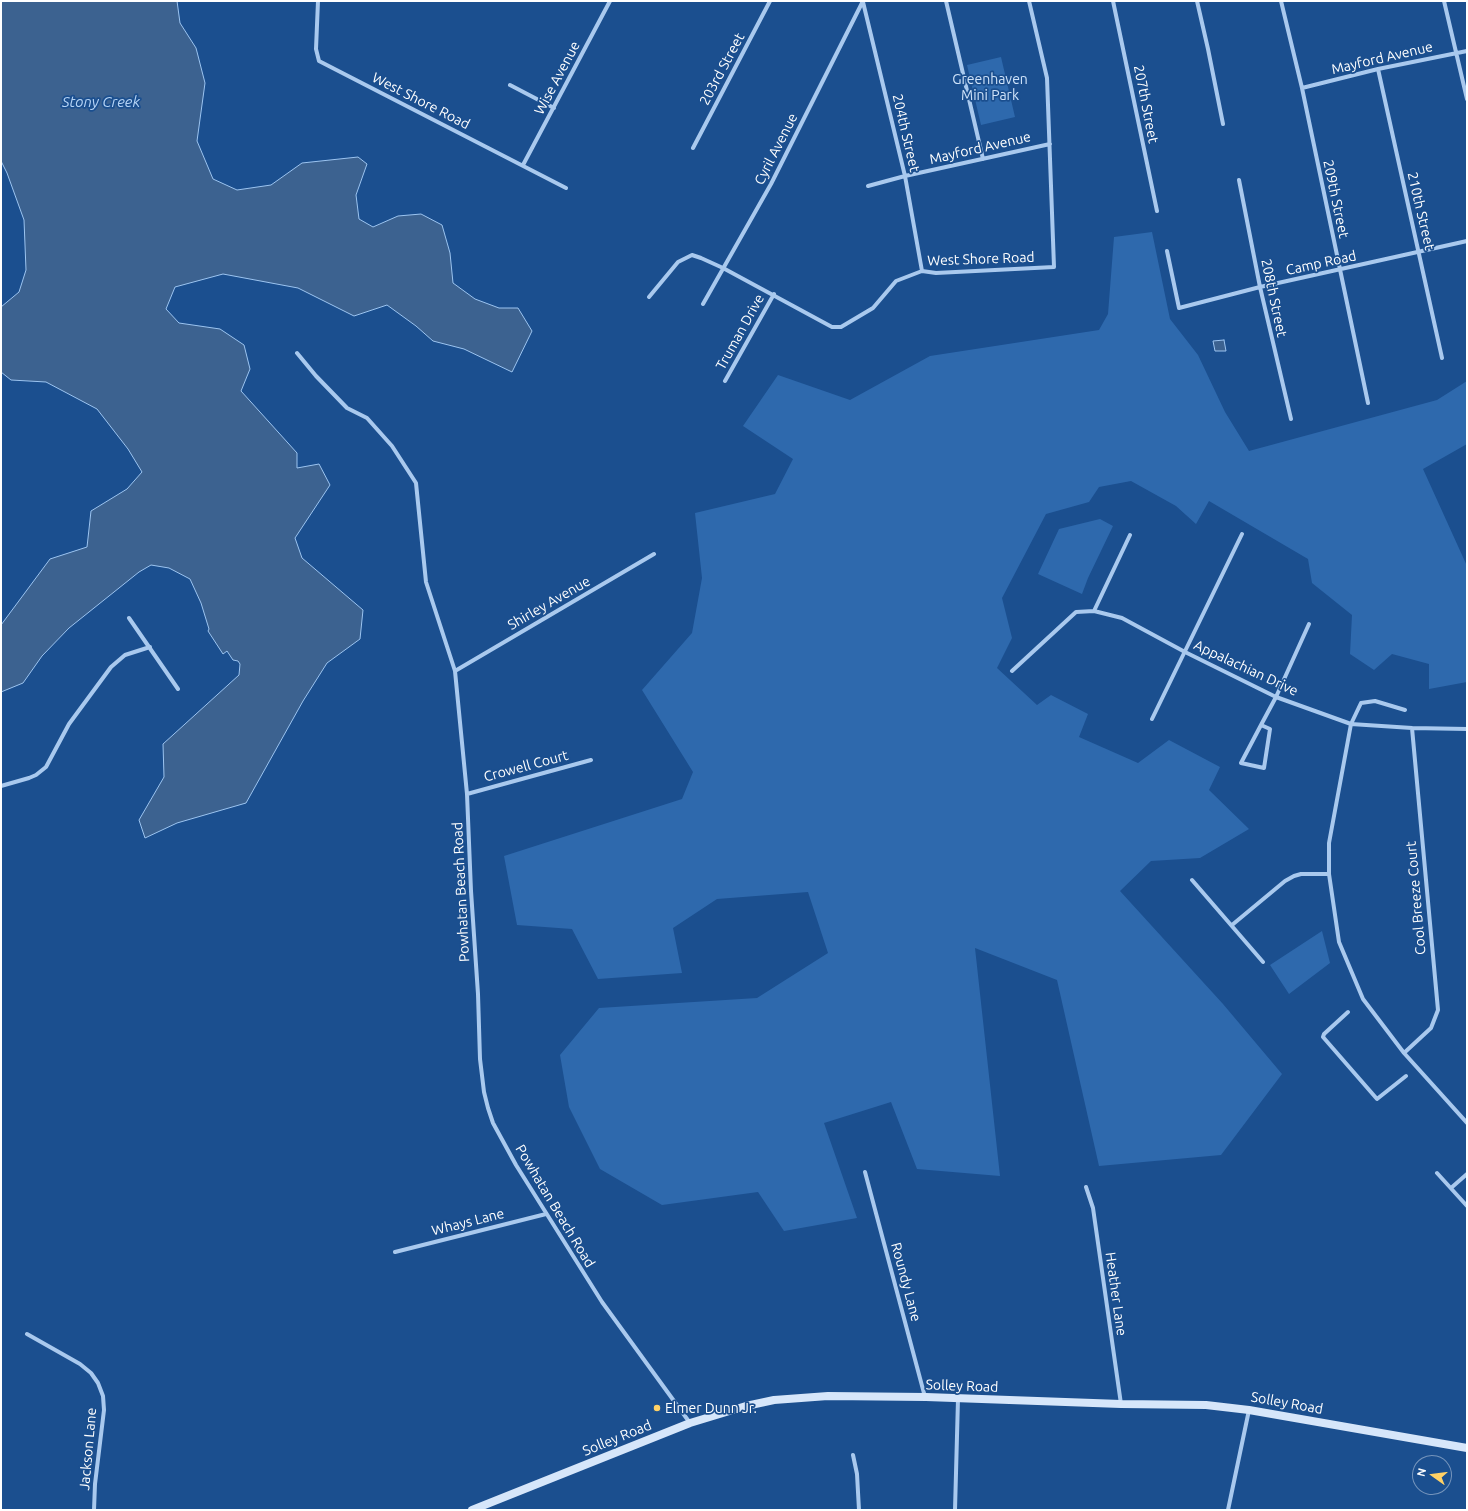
<!DOCTYPE html>
<style>
body{margin:0}
#map{position:relative;width:1468px;height:1511px;overflow:hidden;background:#1b4f8f;font-family:Ubuntu,sans-serif}
canvas{display:block}
.frame{position:absolute;inset:0;border:2px solid #fff;pointer-events:none}
.north{position:absolute;left:1412px;top:1455px;width:40px;height:40px;box-sizing:border-box;background:#1b4f8f;border:1px solid #7695bc;border-radius:50%;rotate:284deg;font-size:11px;font-weight:700;line-height:16px;text-align:center;color:#fff}
.north::after{content:'';display:block;margin:auto;width:14px;height:18px;background:#ffd166;clip-path:polygon(50% 0,100% 100%,50% 72%,0 100%)}
</style>
<div id="map">
<canvas width="1468" height="1511"></canvas>
<div class="frame"></div>
<div class="north">N</div>
</div>
<script>
const g = document.querySelector('canvas').getContext('2d');
g.lineJoin = 'round';
function fill(path, color) { g.fillStyle = color; g.fill(path, 'evenodd'); }
const poly = rows => new Path2D(rows.map(r => 'M' + r).join(''));
function trace(path, color, width, dash) { g.strokeStyle = color; g.lineWidth = width; g.lineCap = dash ? 'butt' : 'round'; g.setLineDash(dash || []); g.stroke(path); }
function drawText(font, color, halo, rows, align = 'center') {
  g.font = font + ' Ubuntu,sans-serif'; g.lineWidth = 3.5; g.setLineDash([]); g.textBaseline = 'middle'; g.strokeStyle = halo; g.fillStyle = color; for (const [text, x, y, turn = 0] of rows) {
    g.save(); g.translate(x, y); g.rotate((+turn || 0) * Math.PI / 180); g.textAlign = isNaN(turn) ? turn : align; if (halo) g.strokeText(text, 0, 0); g.fillText(text, 0, 0); g.restore();
  }
}
fill(poly([
 [1001,57,1015,117,981,125,967,65],
 [1152,232,1170,319,1198,355,1225,412,1249,451,1437,400,1467,381,1467,444,1423,469,1467,566,1467,682,1429,689,1429,664,1392,654,1374,670,1350,654,1352,615,1312,583,1308,559,1209,501,1196,524,1176,506,1131,481,1099,487,1089,502,1046,514,1002,598,1012,638,997,668,1037,705,1051,695,1088,714,1079,737,1138,763,1169,740,1220,767,1209,790,1249,829,1200,858,1151,861,1120,891,1223,1004,1282,1074,1221,1155,1099,1166,1057,980,975,948,1000,1176,917,1169,891,1102,824,1123,857,1218,784,1231,758,1192,662,1205,600,1169,569,1107,560,1055,599,1008,757,998,828,953,808,892,717,899,673,928,682,973,598,979,572,929,517,925,504,856,682,799,693,772,642,690,692,633,702,578,695,513,775,494,793,459,743,426,778,375,850,400,930,356,1099,330,1108,314,1114,237],
 [1100,519,1113,526,1088,578,1082,594,1038,574,1059,529],
 [1322,931,1330,963,1289,994,1270,965]
]), '#2e69ad');
const water = poly([
 [1,1,177,1,180,23,196,48,205,83,197,141,213,179,237,190,271,185,302,163,358,157,367,164,356,195,359,219,373,227,398,216,421,214,442,225,450,253,453,283,475,299,499,308,518,308,532,331,512,372,464,349,433,341,416,326,387,305,354,316,298,288,223,274,175,287,166,309,179,323,220,329,244,345,250,369,241,391,297,453,297,468,319,464,330,485,295,538,302,558,363,610,360,639,327,663,303,701,246,803,177,823,145,838,139,820,164,777,163,744,239,675,240,664,238,661,233,660,227,651,223,654,208,631,209,629,201,603,190,579,169,568,151,565,139,572,69,628,42,656,23,683,1,692,1,625,50,559,87,547,91,511,127,489,142,472,128,449,97,409,46,382,11,380,1,372,1,307,19,292,26,270,24,220,7,173,1,161,1,1],
 [1224,340,1226,351,1215,351,1213,341,1224,340]
]);
fill(water, '#3c6290');
trace(water, '#9cc4f0', 1);
trace(poly([
 [318,1,316,49,319,61,566,188],
 [946,1,983,159],
 [1113,1,1157,211],
 [1197,1,1208,49,1223,124],
 [1281,1,1302,88,1368,403],
 [1444,1,1467,99],
 [863,2,905,176,922,271],
 [1378,69,1442,358],
 [510,85,554,108],
 [1302,88,1378,69,1467,51],
 [693,148,770,1],
 [523,165,610,1],
 [1239,180,1260,287,1291,419],
 [868,186,905,176,1050,144],
 [1167,251,1179,308,1260,287,1467,241],
 [649,297,678,262,692,255,701,258,723,268,832,327,841,327,873,308,896,281,922,271,936,273,1054,267,1047,78,1029,1],
 [703,304,771,184,863,1],
 [297,353,316,376,347,408,367,418,392,446,416,483,426,582,455,671,467,794,471,891,478,994,480,1059,484,1092,488,1108,493,1123,516,1165,602,1302,690,1423],
 [725,381,774,294],
 [1094,611,1130,535],
 [129,618,178,689],
 [455,671,654,554],
 [1012,671,1076,612,1094,611,1122,618,1185,652,1276,697,1351,724,1412,728,1467,729],
 [1405,710,1375,701,1361,703,1351,724,1329,843,1329,874,1339,942,1363,999,1404,1053,1467,1123],
 [1152,719,1242,534],
 [1261,725,1270,729,1264,768,1241,763,1261,725,1276,697,1309,624],
 [1,786,29,778,36,775,46,767,69,724,111,667,125,655,150,647],
 [467,794,591,760],
 [1192,880,1263,962],
 [1232,925,1285,881,1294,876,1301,874,1329,874],
 [1348,1012,1324,1034,1323,1037,1377,1099,1406,1076],
 [1404,1053,1431,1028,1438,1010,1412,728],
 [865,1172,925,1397],
 [1437,1173,1467,1206],
 [1086,1187,1093,1208,1121,1404],
 [1451,1188,1467,1174],
 [395,1252,546,1214],
 [27,1334,80,1364,91,1373,98,1383,103,1396,104,1410,95,1484,94,1510],
 [853,1455,857,1474,859,1510],
 [955,1510,958,1399],
 [1228,1510,1249,1410]
]), '#a9c9ee', 4);
trace(poly([
 [472,1510,690,1423,746,1406,774,1400,828,1396,926,1397,1121,1404,1206,1405,1249,1410,1467,1448]
]), '#d6e6fa', 8);
for (const [x, y, r, color] of [
 [657,1408,4,"#ffd166"]
]) { const dot = new Path2D(); dot.arc(x, y, r, 0, 2 * Math.PI); g.fillStyle = color; g.fill(dot); trace(dot, '#1b4f8f', 1.5); }
drawText('14px', '#fff', '#1b4f8f', [
 ["Mayford Avenue",1382,58,-13],
 ["203rd Street",722,69,-62],
 ["Wise Avenue",557,78,-62],
 ["West Shore Road",421,101,27],
 ["207th Street",1146,104,79],
 ["204th Street",906,133,77],
 ["Mayford Avenue",980,148,-13],
 ["Cyril Avenue",776,149,-63],
 ["209th Street",1336,199,78],
 ["210th Street",1421,211,77],
 ["West Shore Road",981,259,-2],
 ["Camp Road",1321,263,-12],
 ["208th Street",1274,298,78],
 ["Truman Drive",740,332,-61],
 ["Shirley Avenue",549,603,-30],
 ["Appalachian Drive",1246,668,25],
 ["Crowell Court",526,766,-15],
 ["Powhatan Beach Road",461,892,-93],
 ["Cool Breeze Court",1416,898,-95],
 ["Powhatan Beach Road",555,1206,59],
 ["Whays Lane",468,1222,-14],
 ["Roundy Lane",906,1282,75],
 ["Heather Lane",1116,1294,82],
 ["Solley Road",962,1386,2],
 ["Solley Road",1287,1403,10],
 ["Solley Road",617,1438,-22],
 ["Jackson Lane",88,1449,-85]
]);
drawText('14px', '#cfe3fa', '#1b4f8f', [
 ["Greenhaven",990,79],
 ["Mini Park",990,95]
]);
drawText('14px', '#fff', '#1b4f8f', [
 ["Elmer Dunn Jr.",665,1408]
], 'left');
drawText('italic 15px', '#b5d3f5', '#1b4f8f', [
 ["Stony Creek",101,102]
]);
</script>
